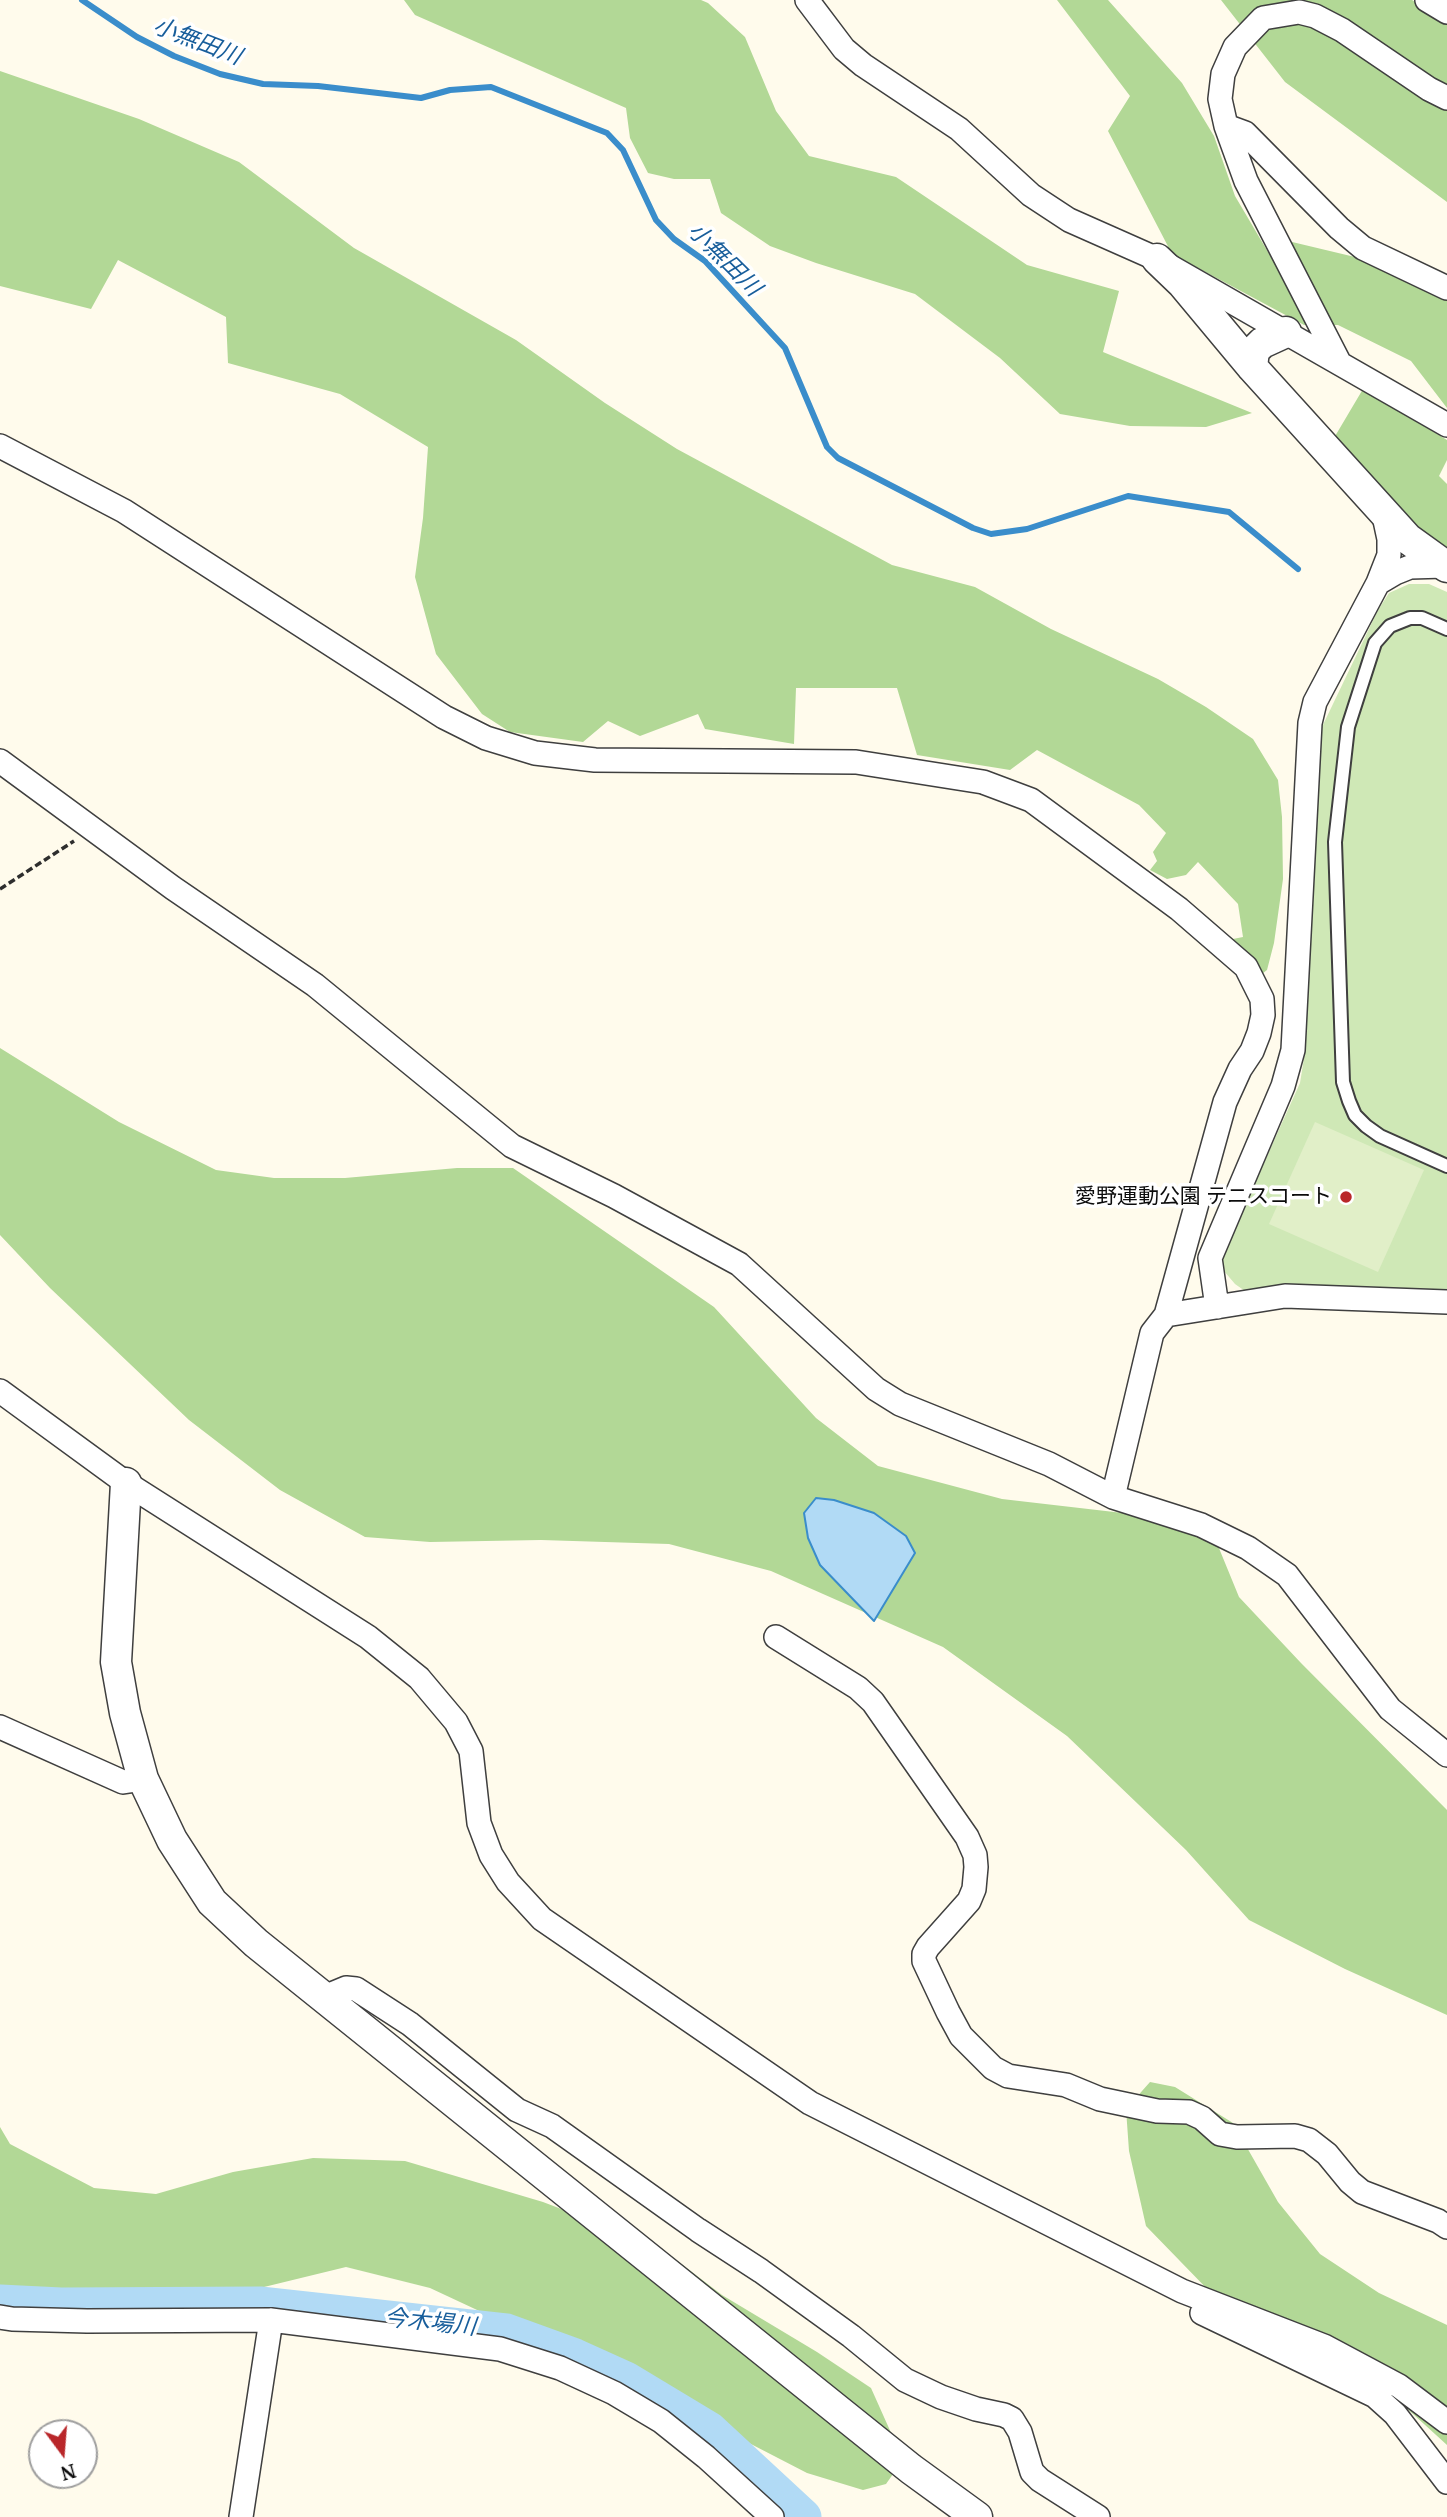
<!DOCTYPE html>
<meta charset="utf-8">
<style>
body{margin:0}
#map{position:relative;width:1447px;height:2517px;overflow:hidden;background:#fffbec;font-family:"PT Serif",serif}
canvas{display:block}
.north{position:absolute;left:28px;top:2419px;width:70px;height:70px;box-sizing:border-box;background:#fff;border:2px solid #9e9e9e;border-radius:50%;rotate:164deg;font-size:19px;font-weight:700;line-height:28px;text-align:center;color:#0c0c0c}
.north::after{content:'';display:block;margin:auto;width:24px;height:32px;background:#b9272a;clip-path:polygon(50% 0,100% 100%,50% 72%,0 100%)}
</style>
<div id="map">
<canvas width="1447" height="2517"></canvas>
<div class="north">N</div>
</div>
<script>
const g = document.querySelector('canvas').getContext('2d');
g.lineJoin = 'round';
function fill(path, color) { g.fillStyle = color; g.fill(path, 'evenodd'); }
const poly = rows => new Path2D(rows.map(r => 'M' + r).join(''));
function trace(path, color, width, dash) { g.strokeStyle = color; g.lineWidth = width; g.lineCap = dash ? 'butt' : 'round'; g.setLineDash(dash || []); g.stroke(path); }
function drawText(font, color, halo, rows, align = 'center') {
  g.font = font + ' "PT Serif","Noto Sans JP",serif'; g.lineWidth = 7; g.setLineDash([]); g.textBaseline = 'middle'; g.strokeStyle = halo; g.fillStyle = color; for (const [text, x, y, turn = 0] of rows) {
    g.save(); g.translate(x, y); g.rotate((+turn || 0) * Math.PI / 180); g.textAlign = isNaN(turn) ? turn : align; if (halo) g.strokeText(text, 0, 0); g.fillText(text, 0, 0); g.restore();
  }
}
fill(poly([
 [1409,584,1429,584,1447,592,1447,1290,1275,1288,1245,1291,1235,1284,1224,1271,1221,1258,1300,1083,1305,1052,1315,775,1321,729,1378,610,1389,593]
]), '#cfe8b6');
fill(poly([
 [404,0,701,0,708,3,745,37,776,111,809,156,896,177,1027,265,1119,291,1103,352,1252,413,1206,427,1130,426,1060,414,1000,358,915,294,816,263,770,246,721,213,710,179,674,179,648,173,630,138,626,108,415,15],
 [1057,0,1108,0,1182,83,1214,136,1235,196,1278,269,1294,259,1288,241,1380,263,1447,296,1447,408,1411,361,1338,325,1304,325,1172,254,1108,131,1130,96],
 [1221,0,1412,0,1447,21,1447,202,1285,82],
 [0,71,139,119,239,162,354,248,516,340,605,403,677,449,892,565,975,587,1051,629,1158,679,1206,707,1253,739,1278,780,1282,817,1283,879,1274,943,1267,970,1258,977,1228,940,1243,937,1238,904,1198,862,1186,875,1167,879,1150,870,1157,861,1153,852,1166,833,1139,805,1037,750,1010,770,917,755,897,688,796,688,794,744,705,729,698,714,640,736,608,721,583,742,510,732,482,714,436,654,415,577,423,518,428,447,340,394,228,363,226,317,118,260,91,309,0,286],
 [1363,389,1447,440,1447,460,1439,476,1447,484,1447,561,1331,443],
 [0,1048,119,1122,216,1170,274,1178,345,1178,457,1168,513,1168,714,1307,816,1418,878,1466,1002,1499,1166,1518,1214,1536,1239,1597,1301,1663,1447,1810,1447,2015,1345,1969,1249,1920,1186,1850,1067,1736,943,1647,771,1571,669,1544,541,1540,430,1542,365,1537,280,1490,189,1420,50,1288,0,1235],
 [1150,2082,1175,2087,1233,2123,1278,2202,1320,2254,1379,2293,1447,2325,1447,2445,1390,2393,1303,2366,1213,2295,1146,2226,1129,2151,1126,2109],
 [0,2127,10,2144,94,2188,156,2194,233,2172,313,2158,405,2161,543,2202,658,2246,722,2295,817,2352,871,2388,892,2435,900,2464,886,2484,863,2490,807,2473,627,2380,430,2288,346,2267,223,2297,68,2327,0,2324]
]), '#b2d896');
fill(poly([
 [1315,1122,1424,1170,1378,1272,1269,1224]
]), '#e1efc8');
const water = poly([
 [816,1498,834,1500,874,1513,906,1536,915,1553,874,1621,820,1565,808,1538,804,1513,816,1498]
]);
fill(water, '#b1daf5');
trace(water, '#3a8dcb', 2);
trace(poly([
 [82,0,137,37,174,56,220,74,263,84,318,86,421,98,450,90,491,87,607,133,623,150,656,220,674,239,705,261,785,348,827,447,838,458,973,528,991,534,1027,529,1128,496,1229,512,1298,569]
]), '#3a8dcb', 6);
trace(poly([
 [0,2303,61,2306,260,2305,506,2332,575,2357,626,2380,709,2430,803,2517]
]), '#b1daf5', 37);
const service = poly([
 [1447,629,1422,618,1410,618,1390,626,1375,643,1348,727,1335,842,1343,1082,1349,1101,1355,1115,1366,1126,1380,1136,1447,1166]
]);
const minor = poly([
 [807,0,844,49,863,65,959,129,1031,195,1069,220,1157,259,1447,425],
 [1427,0,1447,12],
 [1226,126,1245,133,1339,228,1363,248,1447,288],
 [1339,362,1246,181,1226,126,1220,99,1223,74,1235,47,1263,18,1299,12,1315,16,1342,30,1429,89,1447,98],
 [0,446,124,511,444,717,486,738,535,753,595,760,856,762,983,782,1031,800,1179,909,1246,967,1262,999,1263,1015,1259,1033,1252,1051,1240,1069,1225,1102,1166,1315,1152,1333,1113,1497],
 [1378,583,1395,573,1410,567,1445,566],
 [0,761,173,888,315,985,512,1146,614,1196,739,1264,876,1389,900,1404,1049,1464,1113,1497,1201,1525,1248,1548,1287,1575,1390,1709,1447,1755],
 [1217,1307,1210,1258,1283,1086,1293,1050,1310,723,1315,702,1378,583,1389,555,1389,539,1383,511],
 [1166,1315,1285,1296,1447,1302],
 [0,1391,126,1483,368,1637,419,1678,456,1722,471,1751,479,1823,491,1855,508,1882,542,1919,810,2103,1182,2291,1324,2346,1399,2386,1447,2422],
 [776,1637,858,1688,873,1702,967,1837,975,1855,976,1867,974,1889,969,1901,928,1947,924,1954,924,1961,948,2012,961,2036,993,2068,1008,2076,1066,2085,1100,2099,1157,2111,1189,2112,1202,2118,1220,2134,1237,2137,1295,2136,1309,2140,1327,2154,1350,2182,1362,2192,1438,2221,1447,2227],
 [0,1727,123,1782,143,1779],
 [327,2001,334,1993,346,1988,356,1989,410,2024,517,2110,552,2126,698,2230,761,2271,851,2336,905,2380,941,2397,976,2409,1004,2415,1012,2419,1020,2432,1032,2472,1040,2480,1098,2517],
 [1202,2313,1375,2396,1395,2414,1447,2482],
 [0,2317,12,2319,87,2321,271,2320,500,2349,560,2368,614,2393,661,2421,706,2457,772,2517],
 [241,2517,271,2320]
]);
const tertiary = poly([
 [1157,259,1182,283,1252,367,1408,539,1447,567],
 [1252,367,1254,351,1262,343,1286,332],
 [126,1483,116,1662,125,1713,143,1779,172,1840,212,1902,256,1943,911,2469,977,2517]
]);
trace(service, '#3f3f3f', 16);
trace(minor, '#3f3f3f', 26);
trace(tertiary, '#3f3f3f', 33);
trace(poly([
 [0,889,74,841]
]), '#2e2e2e', 3.5, [7, 3.5]);
trace(service, '#fff', 12);
trace(minor, '#fff', 23);
trace(tertiary, '#fff', 30);
for (const [x, y, r, color] of [
 [1346,1197,7,"#b9272a"]
]) { const dot = new Path2D(); dot.arc(x, y, r, 0, 2 * Math.PI); g.fillStyle = color; g.fill(dot); trace(dot, '#fff', 2.5); }
drawText('21px', '#0c0c0c', '#fff', [
 ["愛野運動公園 テニスコート",1332,1197]
], 'right');
drawText('italic 23px', '#185e9b', '#fff', [
 ["小無田川",197,42,21],
 ["小無田川",724,260,45],
 ["今木場川",430,2323,6]
]);
</script>
